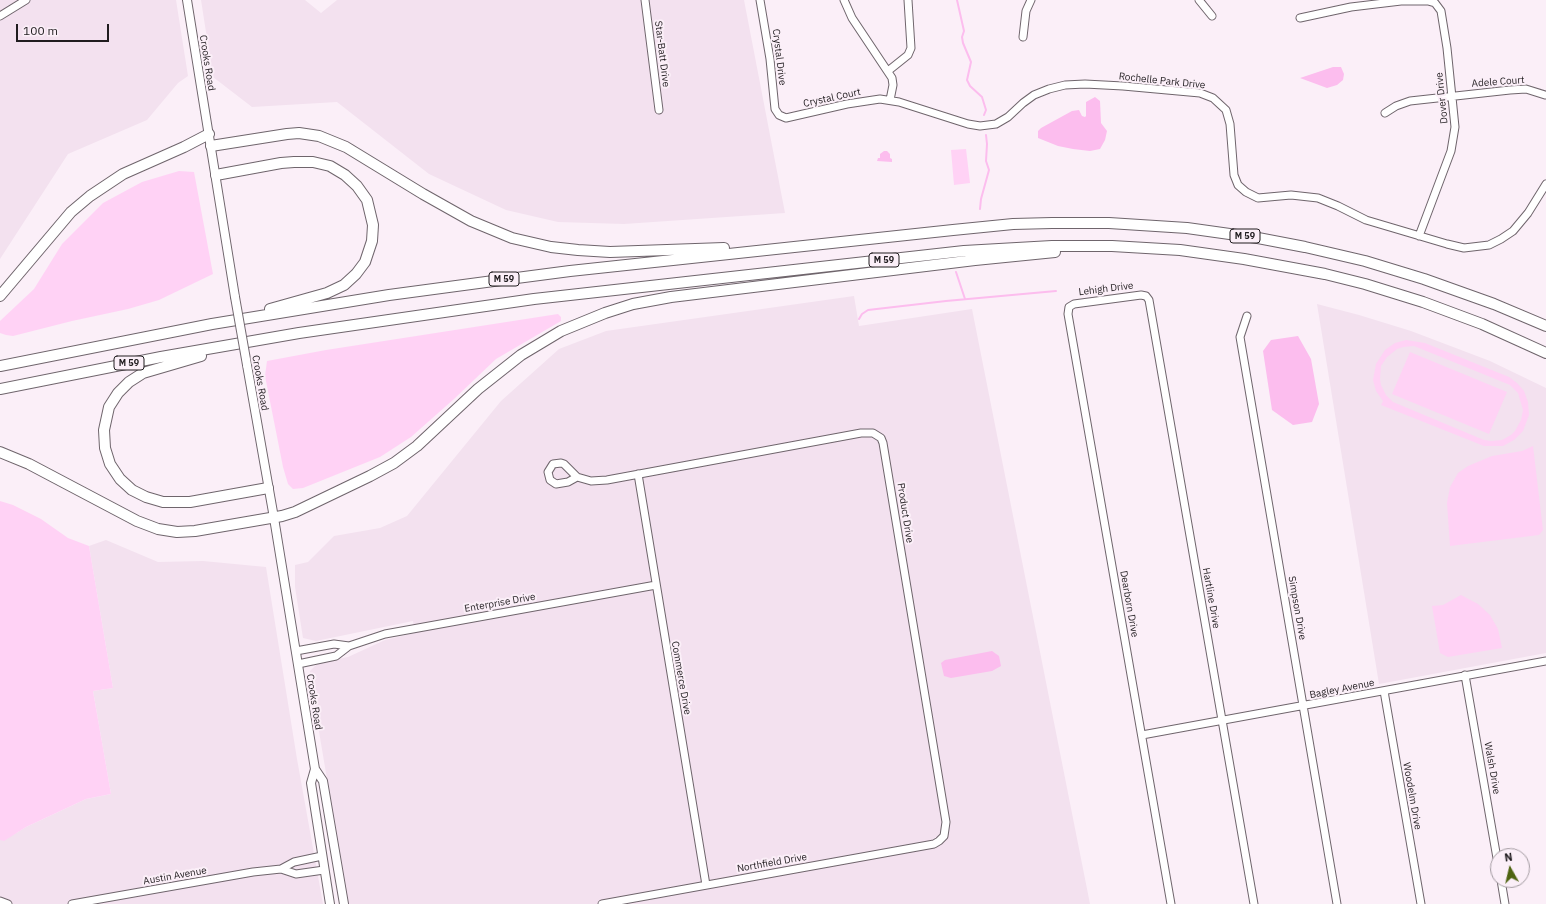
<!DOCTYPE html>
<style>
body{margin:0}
#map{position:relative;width:1546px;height:904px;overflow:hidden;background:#fbeff8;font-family:"IBM Plex Sans",sans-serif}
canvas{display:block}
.north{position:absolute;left:1490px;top:848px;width:40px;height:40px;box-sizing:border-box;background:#fbeff8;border:1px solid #a39ba1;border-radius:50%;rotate:352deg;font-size:11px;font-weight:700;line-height:16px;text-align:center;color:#201c1f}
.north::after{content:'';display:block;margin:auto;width:14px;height:18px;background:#4e6411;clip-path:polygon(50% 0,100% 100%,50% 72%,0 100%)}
.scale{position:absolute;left:16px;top:24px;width:93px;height:18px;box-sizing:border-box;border:2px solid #201c1f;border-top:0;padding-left:5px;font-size:12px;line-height:14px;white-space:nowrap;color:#201c1f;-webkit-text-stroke:3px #fbeff8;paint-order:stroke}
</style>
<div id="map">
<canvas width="1546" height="904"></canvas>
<div class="north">N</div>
<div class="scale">100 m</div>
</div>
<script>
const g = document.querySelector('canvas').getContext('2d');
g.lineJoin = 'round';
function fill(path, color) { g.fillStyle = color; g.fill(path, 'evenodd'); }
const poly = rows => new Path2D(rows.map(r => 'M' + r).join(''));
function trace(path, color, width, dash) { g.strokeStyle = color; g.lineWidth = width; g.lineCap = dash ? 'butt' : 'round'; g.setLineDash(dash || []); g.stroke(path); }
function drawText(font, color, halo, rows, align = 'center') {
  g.font = font + ' "IBM Plex Sans",sans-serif'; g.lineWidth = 4; g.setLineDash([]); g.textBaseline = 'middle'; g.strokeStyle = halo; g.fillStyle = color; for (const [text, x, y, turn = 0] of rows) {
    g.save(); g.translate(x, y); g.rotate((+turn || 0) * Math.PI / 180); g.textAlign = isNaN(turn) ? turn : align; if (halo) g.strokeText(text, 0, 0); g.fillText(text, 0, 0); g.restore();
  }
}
fill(poly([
 [0,0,176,0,188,76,178,83,147,120,68,154,0,259],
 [201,0,305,0,321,13,337,0,744,0,785,213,624,224,558,222,506,210,429,174,337,102,252,107,213,77],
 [854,296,859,326,972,309,1090,904,348,904,310,678,310,671,318,663,348,657,385,640,415,633,413,621,316,641,303,638,295,587,295,565,308,562,334,536,380,528,407,516,501,401,559,349,606,331],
 [1317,304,1359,315,1411,331,1490,361,1546,388,1546,653,1379,684],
 [106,540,158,562,203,561,266,567,297,759,323,904,0,904,0,840,4,840,26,827,86,799,111,794,93,691,113,688,89,546]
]), '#f3e1ef');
fill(poly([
 [966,149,970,183,954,185,951,150],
 [179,171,194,172,213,274,159,300,128,309,72,321,13,336,6,335,0,333,0,321,34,289,62,244,103,203,142,182],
 [558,314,561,317,561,321,496,359,454,399,411,437,380,457,303,488,293,489,288,484,283,467,265,376,267,361,326,350],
 [1406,340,1425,343,1509,377,1517,383,1524,391,1528,402,1529,415,1523,431,1514,440,1503,446,1484,446,1381,405,1383,401,1376,391,1373,380,1376,364,1385,350,1395,343],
 [1414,346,1510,385,1518,393,1523,410,1521,420,1515,431,1511,435,1502,440,1491,441,1484,440,1393,402,1386,395,1381,385,1380,379,1381,366,1387,357,1397,349,1403,347],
 [1410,352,1507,392,1489,434,1392,394],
 [1533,446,1543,530,1539,535,1450,546,1447,503,1450,487,1458,473,1468,466,1492,456,1522,451],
 [0,501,13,505,41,519,68,538,89,546,113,688,93,691,111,794,86,799,26,827,4,841,0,840],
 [1461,595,1478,604,1490,615,1498,629,1502,648,1448,657,1440,653,1432,606,1443,605]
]), '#ffd2f5');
fill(poly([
 [1333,67,1341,67,1344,74,1343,80,1337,85,1327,88,1300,78],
 [1095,97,1100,101,1101,123,1107,131,1105,140,1100,149,1090,151,1073,149,1058,146,1038,138,1038,131,1041,128,1072,111,1079,110,1082,116,1085,117,1086,116,1086,102],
 [884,151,887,151,890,154,890,158,892,159,892,162,877,161,878,158,880,158,880,154],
 [1298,336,1311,359,1319,404,1312,422,1293,425,1272,410,1263,351,1271,340],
 [992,651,999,656,1001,666,992,671,951,678,944,676,941,663,945,660]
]), '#fcbdee');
trace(poly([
 [957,0,964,31,962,37,963,43,971,62,967,80,970,86,982,97,986,110,984,115],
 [980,209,981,199,989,170,986,161,987,144,986,135],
 [956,272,965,299],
 [859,319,862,314,868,310,946,301,1056,291]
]), '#fcbdee', 2);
const minor = poly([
 [645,0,659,110],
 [760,0,770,59,775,109,779,115,786,118,847,104,880,99,899,102,968,124,980,126,996,124,1008,117,1023,103,1034,95,1049,89,1065,85,1085,84,1123,86,1200,93,1213,98,1226,110,1230,124,1234,175,1238,185,1246,192,1258,198,1291,195,1318,198,1338,206,1366,220,1447,244,1464,248,1489,245,1501,239,1513,231,1528,213,1546,184],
 [844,0,852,18,892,78,893,85,890,100],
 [1199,0,1212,16],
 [0,16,26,0],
 [1300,18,1351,7,1401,1,1428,1,1435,3,1441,11,1447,48,1455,127,1451,151,1419,236],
 [1023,37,1026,11,1031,0],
 [888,71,908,55,911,48,908,0],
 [1385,113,1396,106,1410,101,1510,90,1526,89,1545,95],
 [1247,316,1240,337,1337,904],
 [638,474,706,885],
 [577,477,568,482,556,484,550,480,548,472,553,464,561,463,564,464,577,477,591,481,607,480,861,433,873,433,881,438,883,443,946,822,944,836,939,841,934,844,602,904],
 [296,651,334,644,349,646],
 [298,664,336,656,349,646,385,634,656,585],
 [1465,675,1498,864],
 [1384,691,1421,904],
 [1142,735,1546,661],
 [281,869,294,862,322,856],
 [1501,880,1505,904],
 [0,901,8,904],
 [72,904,253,872,281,869,296,874,324,870],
 [1171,904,1068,314,1069,307,1074,304,1141,295,1146,296,1149,300,1254,904]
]);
const major = poly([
 [187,0,235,297],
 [247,365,274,518,315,769,311,783,330,904],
 [315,769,323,781,344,904]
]);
const highway = poly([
 [211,146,287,134,299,133,319,136,346,147,423,194,471,221,512,238,551,247,578,250,610,252,724,248],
 [216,175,281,163,294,162,313,162,330,166,345,175,357,186,367,200,373,225,372,241,365,262,356,274,344,285,327,293,270,309],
 [0,296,71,212,90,196,123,174,184,147,209,134],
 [201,356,143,373,129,382,118,393,109,407,104,430,105,448,110,464,120,479,132,490,146,497,163,502,190,502,268,488],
 [0,366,212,324,389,295,486,282,570,271,953,230,1013,224,1052,223,1109,223,1187,228,1258,238,1305,247,1365,261,1424,279,1494,304,1546,326],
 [0,389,161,357,299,333,534,299,964,251,1052,246,1112,246,1180,250,1244,259,1325,274,1365,284,1423,302,1482,324,1546,353],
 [0,452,29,464,137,521,158,529,177,532,195,531,282,516,295,512,370,476,394,463,417,446,478,389,521,355,561,331,605,313,633,304,671,297,975,260,1055,252]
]);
trace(minor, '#6f656c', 9);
trace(major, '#6f656c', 10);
trace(highway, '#6f656c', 12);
trace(minor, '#fff', 7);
trace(major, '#fff', 8);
trace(highway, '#fff', 10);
const majorBridge = poly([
 [235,297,247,365]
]);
trace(majorBridge, '#6f656c', 10, []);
trace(majorBridge, '#fff', 8);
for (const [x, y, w] of [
 [1245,236,30],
 [884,260,30],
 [504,279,30],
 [129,363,30]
]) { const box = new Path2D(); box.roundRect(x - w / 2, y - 7, w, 14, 3); g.fillStyle = '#fbeff8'; g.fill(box); trace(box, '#201c1f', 1); }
drawText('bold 9px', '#201c1f', null, [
 ["M 59",1245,236],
 ["M 59",884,260],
 ["M 59",504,279],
 ["M 59",129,363]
]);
drawText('10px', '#201c1f', '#fbeff8', [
 ["Star-Batt Drive",662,54,83],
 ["Crystal Drive",779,57,83],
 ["Crooks Road",207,63,81],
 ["Rochelle Park Drive",1162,81,6],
 ["Adele Court",1498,82,-4],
 ["Crystal Court",832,98,-12],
 ["Dover Drive",1442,98,-96],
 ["Lehigh Drive",1106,289,-7],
 ["Crooks Road",260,383,80],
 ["Product Drive",905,513,81],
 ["Hartline Drive",1211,598,80],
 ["Enterprise Drive",500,603,-10],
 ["Dearborn Drive",1129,604,80],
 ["Simpson Drive",1297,608,80],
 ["Commerce Drive",681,678,80],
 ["Bagley Avenue",1342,689,-11],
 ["Crooks Road",314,702,81],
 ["Walsh Drive",1492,768,80],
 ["Woodelm Drive",1412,796,80],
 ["Northfield Drive",772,863,-10],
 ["Austin Avenue",175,876,-10]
]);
</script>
